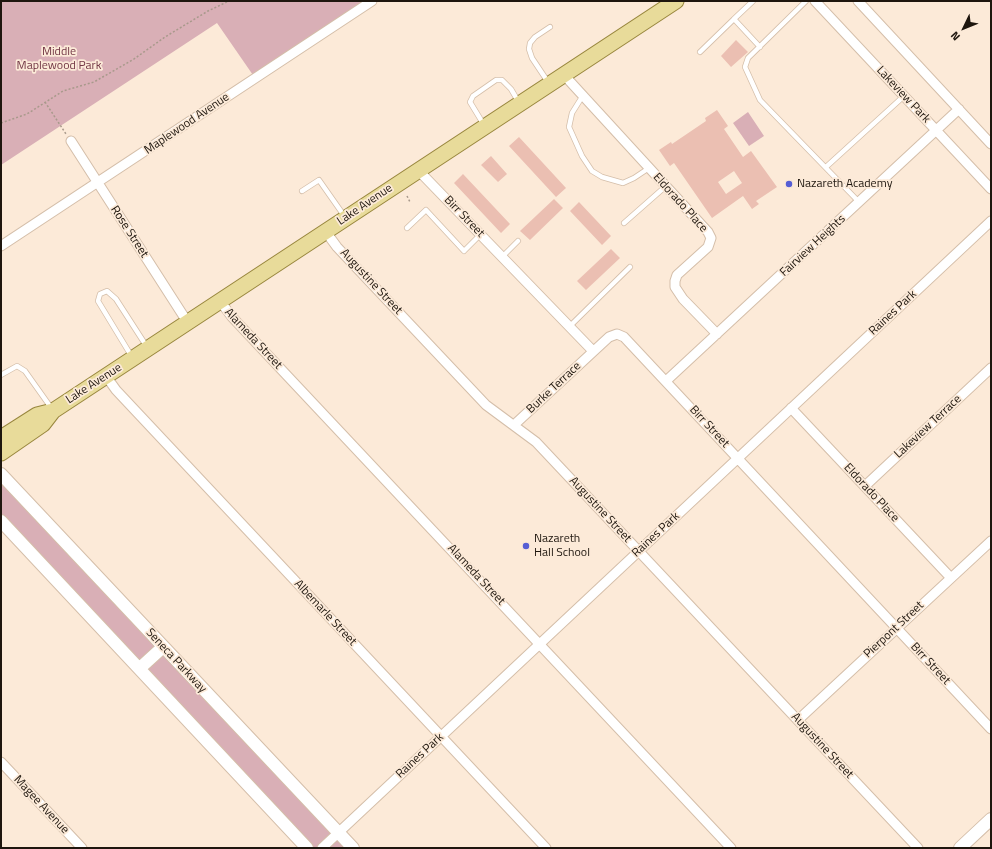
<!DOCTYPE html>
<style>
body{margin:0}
#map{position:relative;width:992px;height:849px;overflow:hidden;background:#fcead8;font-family:"Titillium Web",sans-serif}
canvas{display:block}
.frame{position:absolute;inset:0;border:2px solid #1e160e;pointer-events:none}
.north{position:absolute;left:944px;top:8px;width:40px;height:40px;-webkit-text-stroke:3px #fcead8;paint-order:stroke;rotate:227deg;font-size:11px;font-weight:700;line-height:16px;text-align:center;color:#1e160e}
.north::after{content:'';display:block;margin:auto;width:14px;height:18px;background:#1e160e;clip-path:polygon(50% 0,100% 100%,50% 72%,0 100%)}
</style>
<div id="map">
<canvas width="992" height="849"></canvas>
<div class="frame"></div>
<div class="north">N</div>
</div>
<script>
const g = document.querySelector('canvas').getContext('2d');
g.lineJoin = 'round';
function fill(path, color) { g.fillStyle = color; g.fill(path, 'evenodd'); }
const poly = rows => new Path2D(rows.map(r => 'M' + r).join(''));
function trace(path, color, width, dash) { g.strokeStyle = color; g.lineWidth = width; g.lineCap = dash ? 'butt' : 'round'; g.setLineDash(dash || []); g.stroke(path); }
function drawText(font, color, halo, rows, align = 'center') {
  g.font = font + ' "Titillium Web",sans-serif'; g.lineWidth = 3.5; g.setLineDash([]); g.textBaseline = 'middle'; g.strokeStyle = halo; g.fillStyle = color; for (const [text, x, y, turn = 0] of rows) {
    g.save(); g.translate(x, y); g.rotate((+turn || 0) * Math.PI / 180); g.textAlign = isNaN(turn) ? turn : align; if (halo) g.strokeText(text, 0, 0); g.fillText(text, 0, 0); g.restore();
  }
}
fill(poly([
 [1,1,373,1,255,78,217,23,1,165],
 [748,112,764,136,749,146,733,123],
 [1,481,345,848,313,848,1,515]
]), '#d9afb6');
fill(poly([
 [736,40,748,52,731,67,721,56],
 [717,110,728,126,724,129,743,157,751,151,777,187,756,201,759,204,752,209,743,196,712,218,674,163,670,166,659,150,671,142,672,144,706,121,705,118],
 [734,171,742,183,726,194,718,182],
 [519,137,566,188,556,197,509,146],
 [491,156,507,174,498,182,481,165],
 [463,174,510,224,501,233,454,183],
 [554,199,563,208,530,240,520,231],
 [579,202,611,236,602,245,570,211],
 [611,249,620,258,586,290,577,281]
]), '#ebbfb2');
const service = poly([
 [806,1,748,58,745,67,760,100,859,202],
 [734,19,753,1],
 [700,52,734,19,760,47],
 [548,82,532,58,529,49,530,43,535,37,550,27],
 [582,97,572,113,569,127,582,156,592,171,602,177,623,183,634,178,649,168],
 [484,125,470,102,473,96,496,80,502,80,511,89,518,101],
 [826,167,904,96],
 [302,191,319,180,345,217],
 [624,223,666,186],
 [407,228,426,210,464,251,481,234],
 [502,257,518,241],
 [569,327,630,267],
 [132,357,98,301,100,294,107,291,116,299,147,347],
 [1,375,17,366,25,371,52,409]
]);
const minor = poly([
 [815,1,991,189],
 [858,1,991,144],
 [564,75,708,232,711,238,708,247,677,275,675,281,675,287,683,299,717,334],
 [71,141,188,323],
 [418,170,593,351],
 [326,232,337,247,486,405,536,442,918,848],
 [1,246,372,1],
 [220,301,232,317,731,848],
 [106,376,116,390,546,848],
 [666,381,959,109],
 [791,408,951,578],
 [514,425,609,337,617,334,624,337,991,729],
 [865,486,991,368],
 [798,720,991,541],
 [1,762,82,848],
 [322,848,991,221]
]);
const tertiary = poly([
 [1,474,353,848],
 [1,521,307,848],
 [140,668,163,647],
 [960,848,991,819]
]);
const primary = poly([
 [1,438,37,415,53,411],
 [1,453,43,424,53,411,676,1]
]);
trace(service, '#d4bea9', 6);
trace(minor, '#d4bea9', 11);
trace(tertiary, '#d4bea9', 14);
trace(primary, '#98863d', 17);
trace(poly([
 [45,102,66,134],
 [1,123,27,114,63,91,94,82,134,59,165,37,208,11,229,1],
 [407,196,410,202]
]), '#a8998b', 1.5, [2, 2]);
trace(service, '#fff', 4.5);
trace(minor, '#fff', 9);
trace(tertiary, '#fff', 12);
trace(primary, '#e8db9a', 15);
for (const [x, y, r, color] of [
 [789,184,4,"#565ed4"],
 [526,546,4,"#565ed4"]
]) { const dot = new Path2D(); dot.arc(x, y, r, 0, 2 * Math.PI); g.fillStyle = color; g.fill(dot); trace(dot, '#fcead8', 1.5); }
drawText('12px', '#733846', '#fcead8', [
 ["Middle",59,52],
 ["Maplewood Park",59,66]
]);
drawText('12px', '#1e160e', '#fcead8', [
 ["Lakeview Park",903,95,47],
 ["Maplewood Avenue",187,124,-34],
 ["Eldorado Place",680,203,48],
 ["Lake Avenue",365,205,-34],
 ["Birr Street",464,217,46],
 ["Rose Street",129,232,57],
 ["Fairview Heights",813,246,-43],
 ["Augustine Street",371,282,47],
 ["Raines Park",893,313,-43],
 ["Alameda Street",253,339,47],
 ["Lake Avenue",94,384,-33],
 ["Burke Terrace",554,388,-43],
 ["Birr Street",709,427,47],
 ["Lakeview Terrace",928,427,-43],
 ["Eldorado Place",871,493,47],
 ["Augustine Street",600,510,47],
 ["Raines Park",656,535,-43],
 ["Alameda Street",476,575,47],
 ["Albemarle Street",325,613,47],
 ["Pierpont Street",894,630,-43],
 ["Seneca Parkway",176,661,47],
 ["Birr Street",930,664,47],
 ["Augustine Street",822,746,47],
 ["Raines Park",420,756,-43],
 ["Magee Avenue",41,805,47]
]);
drawText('12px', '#1e160e', '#fcead8', [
 ["Nazareth Academy",797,184],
 ["Nazareth",534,539],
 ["Hall School",534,553]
], 'left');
</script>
